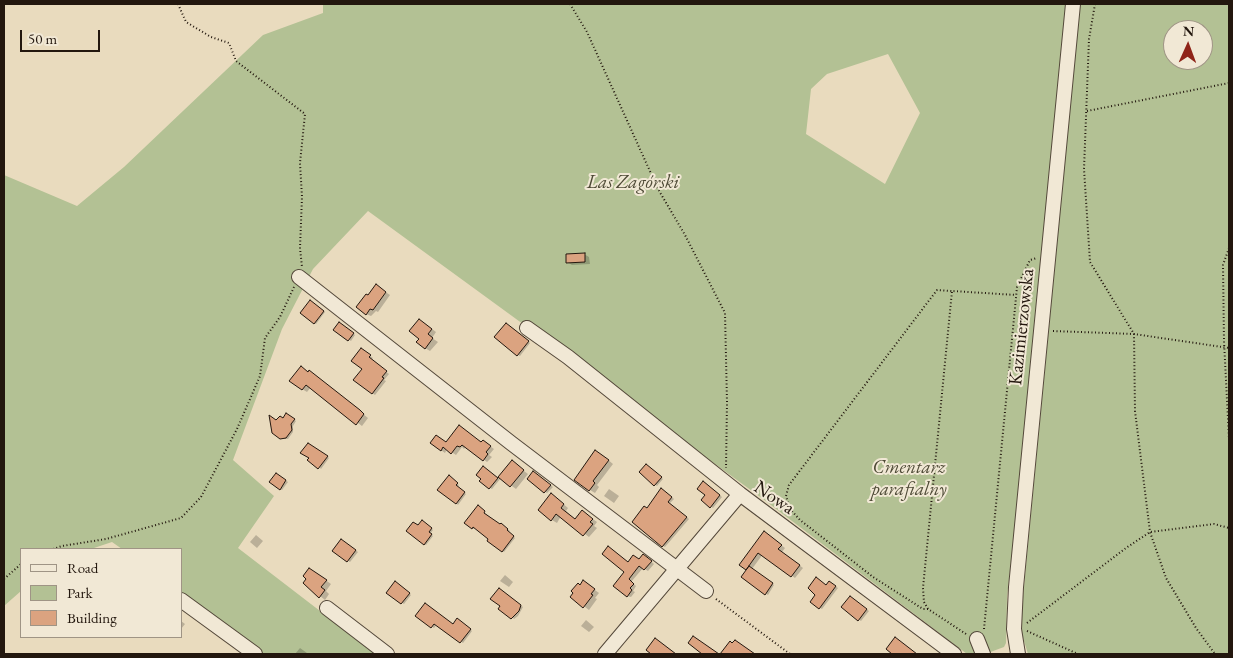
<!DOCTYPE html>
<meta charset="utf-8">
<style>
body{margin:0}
#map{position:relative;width:1233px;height:658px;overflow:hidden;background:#e9dbbe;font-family:"EB Garamond",serif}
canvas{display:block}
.frame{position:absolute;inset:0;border:5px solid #23170e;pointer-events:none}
.legend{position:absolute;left:20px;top:548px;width:162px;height:90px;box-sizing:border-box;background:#f1e8d5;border:1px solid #9f9485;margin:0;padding:6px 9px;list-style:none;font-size:15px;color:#23170e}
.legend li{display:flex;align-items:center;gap:10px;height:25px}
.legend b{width:25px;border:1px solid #9f9485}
.north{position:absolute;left:1163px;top:20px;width:50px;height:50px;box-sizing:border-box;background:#f1e8d5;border:1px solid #9f9485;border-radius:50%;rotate:2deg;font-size:14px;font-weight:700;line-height:20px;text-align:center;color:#23170e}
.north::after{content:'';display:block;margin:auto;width:18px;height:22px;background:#8f2418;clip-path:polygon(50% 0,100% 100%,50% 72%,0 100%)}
.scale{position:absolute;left:20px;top:30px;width:80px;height:22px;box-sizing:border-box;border:2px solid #23170e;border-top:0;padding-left:6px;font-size:15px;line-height:18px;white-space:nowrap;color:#23170e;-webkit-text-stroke:4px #f1e8d5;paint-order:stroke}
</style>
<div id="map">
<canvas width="1233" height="658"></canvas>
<div class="frame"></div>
<ul class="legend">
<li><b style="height:6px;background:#f1e8d5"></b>Road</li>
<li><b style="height:14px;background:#b3c194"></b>Park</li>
<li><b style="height:14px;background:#dba380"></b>Building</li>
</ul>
<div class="north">N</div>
<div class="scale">50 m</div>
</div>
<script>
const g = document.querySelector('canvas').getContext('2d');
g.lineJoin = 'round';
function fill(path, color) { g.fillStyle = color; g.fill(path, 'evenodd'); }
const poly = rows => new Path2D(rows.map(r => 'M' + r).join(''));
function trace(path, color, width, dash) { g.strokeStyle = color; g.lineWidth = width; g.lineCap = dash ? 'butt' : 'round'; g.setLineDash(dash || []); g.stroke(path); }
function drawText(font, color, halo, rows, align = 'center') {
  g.font = font + ' "EB Garamond",serif'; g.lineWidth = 4; g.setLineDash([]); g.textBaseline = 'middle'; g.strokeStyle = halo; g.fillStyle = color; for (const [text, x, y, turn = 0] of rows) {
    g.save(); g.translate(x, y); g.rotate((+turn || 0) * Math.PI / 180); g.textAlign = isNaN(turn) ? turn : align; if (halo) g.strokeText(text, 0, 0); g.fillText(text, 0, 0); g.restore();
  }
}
fill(poly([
 [323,4,1066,4,1020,483,1007,597,1006,643,1004,647,985,654,967,654,763,499,368,211,313,269,282,329,233,460,274,496,238,548,376,654,261,654,181,595,181,549,122,549,112,542,91,549,21,549,21,591,4,606,4,175,77,206,124,167,263,35,323,13],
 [888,54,920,113,885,184,806,134,811,89,827,74],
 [1080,4,1229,4,1229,654,1028,654,1020,628],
 [1173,30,1203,30,1203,60,1173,60]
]), '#b3c194');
fill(poly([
 [584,254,589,257,590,264,572,265,567,262],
 [381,289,390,295,378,312,376,311,371,316,366,314,368,296],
 [312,303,325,312,316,324,314,323],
 [424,323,436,332,432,338,438,342,430,351,425,348,421,338],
 [339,324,355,335,351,341,335,330],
 [508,326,530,343,520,356,518,355],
 [364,351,373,358,371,360,389,374,384,380,386,381,375,395,372,393,363,369],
 [309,373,314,375,368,418,362,426,311,387,307,392,302,389],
 [287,415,296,421,293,426,293,432,288,439,283,439,281,438,277,422,283,420],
 [431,443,482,443,487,444,494,449,489,455,492,457,487,462,466,446,464,449,462,447,456,455,447,449,445,453],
 [319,451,329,458,321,469,311,458],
 [601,454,613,464,597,485,599,487,595,493,590,490],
 [512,462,528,474,516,489,501,478,492,489,490,488,485,469,498,479],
 [648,467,663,479,657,486,648,479],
 [535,473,553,487,547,493,528,478],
 [276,474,288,482,282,490,271,482],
 [451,478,459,485,457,487,466,494,458,505,456,503],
 [706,484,722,497,713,508,703,500,706,495],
 [609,489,619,496,614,503,604,496],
 [664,491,674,499,669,504,689,519,665,547,663,546],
 [556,498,568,508,566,511,576,520,587,515,597,522,594,526,597,528,589,537,561,516,557,523,552,520],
 [478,507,500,526,501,524,510,531,508,532,515,538,504,552,475,527,474,529,466,523],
 [424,523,433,530,430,534,433,536,426,545,424,544,418,527],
 [256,535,263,541,257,548,250,542],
 [768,535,785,548,782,552,803,568,795,578,763,554,752,569,774,585,768,595,743,577,748,570,740,564],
 [344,542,358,552,350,562,334,551],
 [647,558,654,564,648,571,643,568,631,582,636,586,633,591,635,592,631,597,627,596,625,572,628,563],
 [314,572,331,584,326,591,329,594,325,600,304,583],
 [505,575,513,582,509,587,500,581],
 [829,582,838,588,822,609,820,608,817,595],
 [395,583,411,595,404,604,387,593],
 [588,585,599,593,595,598,597,599,589,610,572,597,580,586],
 [501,590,523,607,518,616,514,619,502,606],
 [852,599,869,611,861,621,843,607],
 [417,616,453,626,459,621,472,631,463,643,437,624,434,628],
 [586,620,594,627,589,632,581,626],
 [181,621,185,624,181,629],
 [300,648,307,653,309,654,295,654]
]), '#0003');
const building = poly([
 [585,253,585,262,566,263,566,254,585,253],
 [376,284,386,292,373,310,370,309,366,315,356,307,366,294,368,295,376,284],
 [310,300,324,311,314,324,300,313,310,300],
 [419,319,432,329,428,334,433,338,425,349,416,342,419,339,409,331,419,319],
 [339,322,354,333,348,341,333,330,339,322],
 [506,323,529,341,517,356,494,337,506,323],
 [361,348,371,355,369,357,387,371,382,377,384,378,372,394,353,380,362,369,351,361,361,348],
 [301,366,308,372,309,370,360,410,364,414,356,425,306,385,302,390,289,381,301,366],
 [286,413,295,419,291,424,292,430,286,438,280,439,272,433,269,415,276,420,280,416,283,418,286,413],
 [459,425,481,442,483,440,491,446,486,452,488,454,483,461,462,445,460,447,457,446,451,454,443,447,441,451,430,443,436,435,446,442,459,425],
 [308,443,328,456,318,469,307,460,309,458,300,453,308,443],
 [595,450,609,460,593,481,595,483,589,491,574,480,595,450],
 [512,460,524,470,510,487,498,477,512,460],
 [646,464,662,477,654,486,639,472,646,464],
 [483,466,498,478,489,489,479,481,481,479,476,475,483,466],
 [533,471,551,485,544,493,527,479,533,471],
 [276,473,286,480,280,490,269,482,276,473],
 [449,475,458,483,456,485,465,492,456,504,437,490,449,475],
 [703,481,720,495,710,508,701,500,705,495,697,489,703,481],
 [661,488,672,497,668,502,687,517,662,547,632,522,644,506,647,508,661,488],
 [551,493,564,504,561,508,575,519,582,510,593,519,590,522,593,524,583,536,556,514,551,521,538,510,551,493],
 [478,505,485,511,484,513,500,524,501,523,508,529,507,530,514,536,502,552,487,541,488,539,473,527,472,529,464,523,478,505],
 [422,520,432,528,429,532,432,534,424,545,406,531,413,522,418,525,422,520],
 [764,531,782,545,778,549,800,565,791,577,758,553,746,570,739,565,764,531],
 [341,539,356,550,347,562,332,551,341,539],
 [608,546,628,562,633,555,639,559,643,554,652,561,644,570,639,566,629,579,634,584,630,588,632,590,627,597,613,586,624,572,602,554,608,546],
 [749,566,773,583,765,595,741,577,749,566],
 [309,568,327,580,321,587,325,590,319,598,303,583,306,579,303,576,309,568],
 [816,577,826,585,829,581,836,586,819,609,810,602,815,595,808,588,816,577],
 [583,580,595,589,591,594,593,595,583,608,570,597,573,593,571,591,578,583,580,585,583,580],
 [395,581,410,593,401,604,386,593,395,581],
 [499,588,521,605,519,611,511,619,498,609,500,606,490,599,499,588],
 [850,596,867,609,858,621,841,607,850,596],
 [425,603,453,624,457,618,471,629,460,643,434,624,431,628,415,616,425,603],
 [693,636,719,654,702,654,688,643,693,636],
 [895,637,917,654,892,654,886,649,895,637],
 [655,638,676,654,651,654,646,650,655,638],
 [735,640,755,654,720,654,730,641,732,643,735,640]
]);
fill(building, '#dba380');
trace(building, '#23170e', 1);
const minor = poly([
 [299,277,511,443,706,591],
 [527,328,568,357,740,494,954,654],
 [181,600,255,654],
 [327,608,387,654],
 [977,639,983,654],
 [605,654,740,494],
 [1018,654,1014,629,1016,587,1073,4]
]);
trace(minor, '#54483a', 16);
trace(poly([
 [178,4,186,22,211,37,229,43,236,61,305,114,300,163,302,197,300,248,302,267],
 [570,4,587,32,658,189,685,235,725,313,727,402,726,468],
 [1095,4,1089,39,1084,169,1090,262,1134,334,1135,411,1150,532,1166,578,1196,628,1215,654],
 [1087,111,1229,83],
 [1229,248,1223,265,1224,341,1229,439],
 [1053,331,1134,334,1229,348],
 [53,549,62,546,106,539,181,518,201,497,237,429,260,376,265,338,280,317,294,287],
 [4,579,21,564],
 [716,599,790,654],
 [928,609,923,609,873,577,836,548,800,520,790,509,786,496,789,485,937,290,952,291],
 [1027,623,1126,548,1150,532,1214,524,1229,528],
 [984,629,1017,287,1030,260,1037,258],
 [1027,631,1078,654],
 [966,634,928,609,924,602,923,588,952,291,1016,295]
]), '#23170e', 2, [1, 2.5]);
trace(minor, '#f1e8d5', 14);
drawText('italic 19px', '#4e4a36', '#f1e8d5', [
 ["Las Zagórski",633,183],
 ["Cmentarz",909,468],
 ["parafialny",909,490]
]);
drawText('19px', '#23170e', '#f1e8d5', [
 ["Kazimierzowska",1022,327,-84],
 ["Nowa",774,498,34]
]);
</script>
